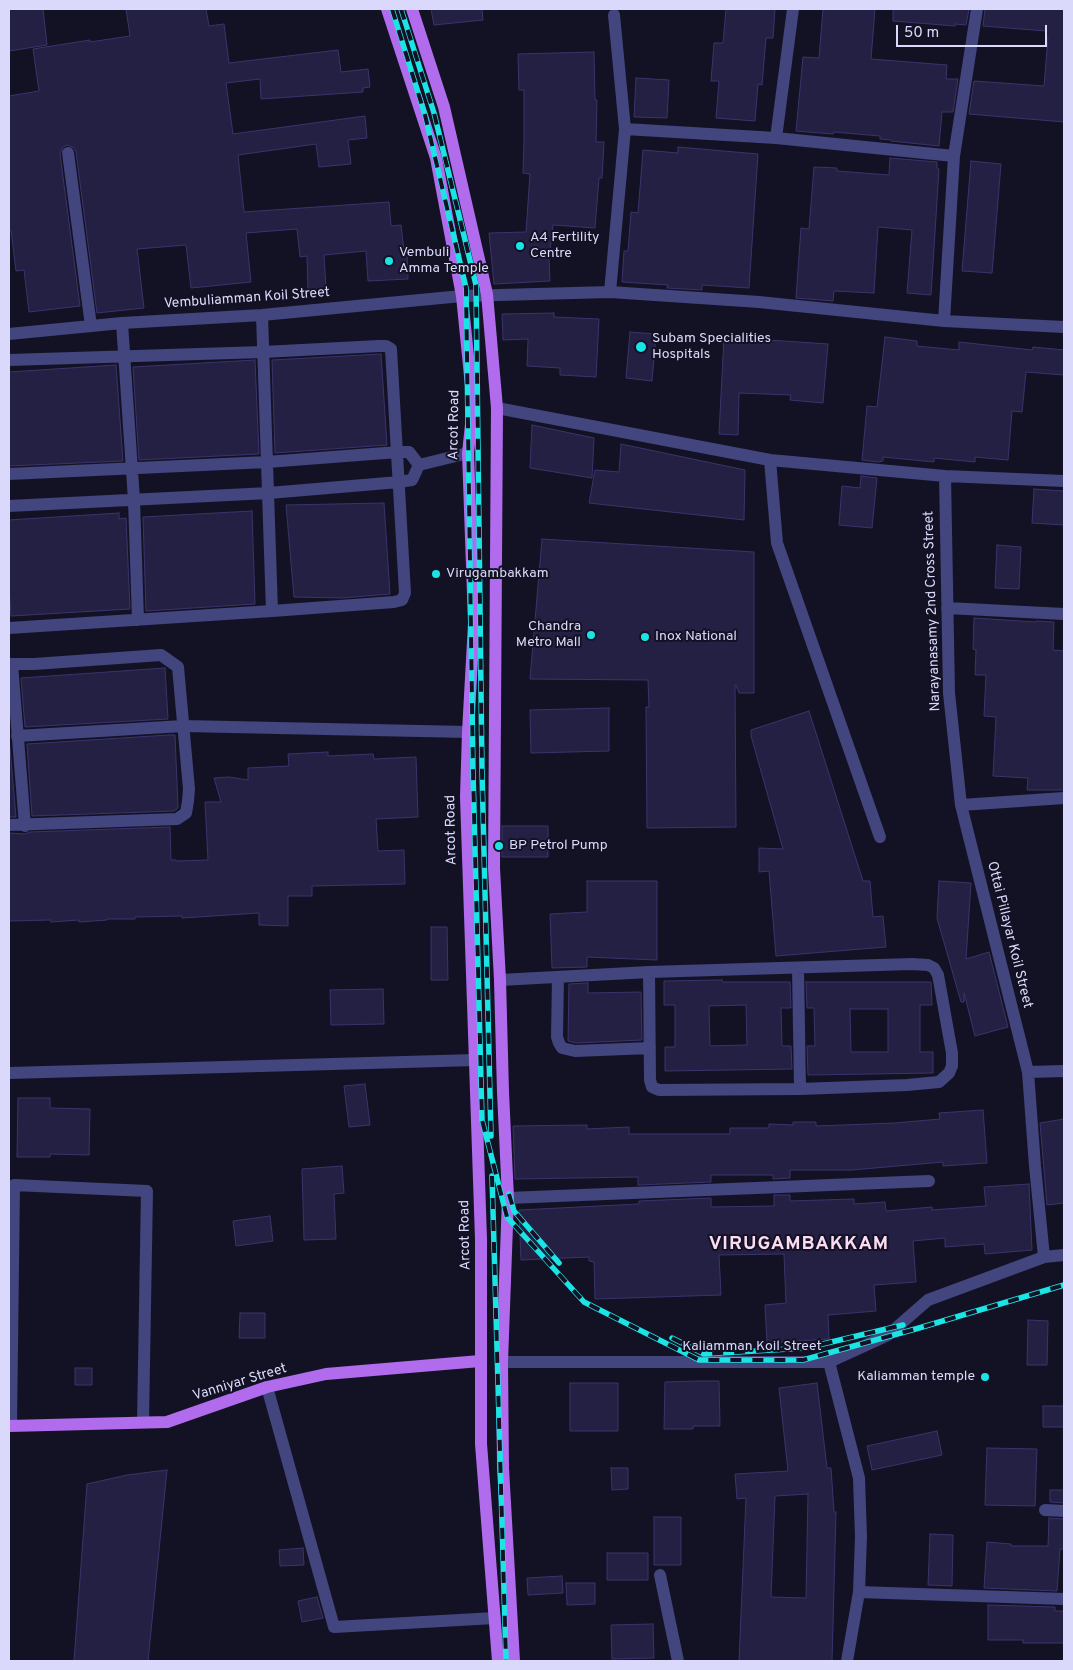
<!DOCTYPE html>
<style>
body{margin:0}
#map{position:relative;width:1073px;height:1670px;overflow:hidden;background:#131224;font-family:Overpass,sans-serif}
canvas{display:block}
.frame{position:absolute;inset:0;border:10px solid #dad9fb;pointer-events:none}
.scale{position:absolute;left:896px;top:25px;width:151px;height:22px;box-sizing:border-box;border:2px solid #dad9fb;border-top:0;padding-left:6px;font-size:15px;line-height:18px;white-space:nowrap;color:#dad9fb;-webkit-text-stroke:4px #131224;paint-order:stroke}
</style>
<div id="map">
<canvas width="1073" height="1670"></canvas>
<div class="frame"></div>
<div class="scale">50 m</div>
</div>
<script>
const g = document.querySelector('canvas').getContext('2d');
g.lineJoin = 'round';
function fill(path, color) { g.fillStyle = color; g.fill(path, 'evenodd'); }
const poly = rows => new Path2D(rows.map(r => 'M' + r).join(''));
function trace(path, color, width, dash) { g.strokeStyle = color; g.lineWidth = width; g.lineCap = dash ? 'butt' : 'round'; g.setLineDash(dash || []); g.stroke(path); }
function drawText(font, color, halo, rows, align = 'center') {
  g.font = font + ' Overpass,sans-serif'; g.lineWidth = 4; g.setLineDash([]); g.textBaseline = 'middle'; g.strokeStyle = halo; g.fillStyle = color; for (const [text, x, y, turn = 0] of rows) {
    g.save(); g.translate(x, y); g.rotate((+turn || 0) * Math.PI / 180); g.textAlign = isNaN(turn) ? turn : align; if (halo) g.strokeText(text, 0, 0); g.fillText(text, 0, 0); g.restore();
  }
}
const building = poly([
 [9,9,43,9,47,45,9,51,9,9],
 [126,9,206,9,209,26,224,24,229,63,338,50,341,72,368,69,370,87,363,88,363,92,261,99,260,79,226,83,233,134,365,116,367,138,348,140,351,164,319,167,316,144,238,155,244,212,389,202,391,226,401,225,404,251,407,251,408,279,368,281,366,251,324,255,326,289,308,290,307,256,300,257,297,229,246,233,251,282,191,288,186,245,137,249,144,308,97,313,76,152,74,148,67,145,63,147,60,154,80,306,29,312,24,270,16,271,11,230,9,231,9,96,39,91,33,49,90,40,90,42,130,36,126,9],
 [431,9,482,9,483,20,434,25,431,9],
 [726,9,775,9,773,38,766,38,762,85,758,84,755,121,716,118,719,81,711,81,714,43,723,43,726,9],
 [823,9,875,9,871,59,947,65,946,79,958,79,953,112,942,112,939,146,891,141,891,140,880,139,880,136,834,132,833,134,796,131,803,57,819,58,823,9],
 [893,9,969,9,966,25,955,24,955,26,893,21,893,9],
 [985,9,1064,9,1064,122,969,114,974,81,1044,86,1048,38,1046,38,1046,31,983,26,985,9],
 [594,52,595,100,597,100,596,142,604,142,602,178,599,178,595,228,553,225,549,259,550,281,494,284,489,233,526,232,530,174,523,173,524,141,524,90,519,90,518,54,594,52],
 [636,78,669,80,667,118,634,117,636,78],
 [678,147,758,154,749,288,702,285,702,290,667,288,668,285,622,282,624,251,628,251,631,212,638,213,643,150,678,153,678,147],
 [890,158,937,162,937,168,939,169,931,295,907,293,912,230,878,227,874,293,834,291,833,301,796,298,801,228,809,229,814,167,837,168,837,171,889,175,890,158],
 [971,161,1001,164,992,273,962,271,971,161],
 [554,313,554,317,599,319,596,377,560,375,560,368,527,366,528,339,503,340,502,314,554,313],
 [630,332,656,334,652,381,626,378,630,332],
 [724,337,828,344,823,403,790,400,791,395,739,393,738,435,719,434,724,337],
 [885,337,917,341,917,346,959,350,959,342,1032,350,1033,347,1064,350,1064,375,1026,372,1022,412,1012,411,1008,460,975,457,975,462,934,458,934,462,883,457,883,461,878,462,862,460,867,406,877,407,885,337],
 [381,354,387,445,275,453,272,360,381,354],
 [255,360,259,454,139,460,133,367,255,360],
 [116,365,123,461,9,466,9,372,116,365],
 [532,425,594,438,592,478,530,468,532,425],
 [621,444,745,470,744,520,589,503,595,470,619,472,621,444],
 [861,476,877,478,872,528,839,525,842,486,860,488,861,476],
 [1034,489,1064,491,1064,525,1032,523,1034,489],
 [384,503,390,594,342,598,294,597,286,505,384,503],
 [252,511,255,604,146,611,143,517,252,511],
 [119,513,119,519,126,518,130,609,11,616,9,586,9,520,119,513],
 [542,539,754,552,754,693,739,693,736,685,735,685,736,827,647,828,646,707,649,707,648,680,530,679,542,539],
 [997,545,1021,547,1019,589,995,588,997,545],
 [974,618,1036,622,1036,621,1054,622,1053,650,1064,651,1064,790,1027,790,1028,778,993,776,996,717,984,716,986,675,975,675,976,650,973,649,974,618],
 [165,668,168,719,25,727,21,678,165,668],
 [609,708,609,751,531,753,530,710,609,708],
 [809,711,863,881,870,881,873,917,883,916,886,947,776,956,769,871,759,872,759,848,783,849,751,736,751,730,809,711],
 [9,725,9,737,16,817,9,817,9,725],
 [169,735,175,735,178,808,174,811,32,816,27,744,169,735],
 [328,752,328,756,373,754,374,759,416,757,418,817,376,819,378,851,404,850,405,884,312,886,312,896,288,896,288,926,259,925,259,913,182,918,182,916,135,917,135,919,107,919,107,920,79,922,79,920,51,922,51,920,9,921,9,833,25,834,30,832,170,827,171,860,176,860,176,861,208,860,205,802,221,802,214,778,229,777,248,780,248,768,289,766,288,754,328,752],
 [502,826,548,826,548,857,502,857,502,826],
 [587,881,657,881,657,960,587,957,587,967,552,968,550,914,587,912,587,881],
 [939,881,971,883,966,959,989,952,1008,1027,975,1036,964,993,964,1002,961,1002,937,918,939,881],
 [431,927,447,927,448,980,431,980,431,927],
 [722,980,723,982,790,982,791,1008,781,1008,782,1046,791,1046,792,1069,665,1071,665,1047,675,1047,675,1005,664,1005,664,981,722,980],
 [746,1005,747,1045,710,1046,709,1006,746,1005],
 [806,982,931,982,932,1005,920,1005,920,1052,933,1052,933,1073,808,1075,807,1046,815,1046,814,1008,807,1008,806,982],
 [850,1009,888,1009,888,1052,851,1052,850,1009],
 [588,983,588,993,641,992,642,1040,576,1043,568,1041,569,984,588,983],
 [383,989,384,1024,331,1025,330,990,383,989],
 [365,1084,370,1125,349,1127,344,1086,365,1084],
 [18,1098,50,1098,50,1108,90,1109,89,1155,50,1154,50,1157,17,1157,18,1098],
 [983,1110,987,1163,943,1166,943,1162,852,1170,790,1170,790,1178,773,1179,773,1175,711,1175,711,1182,638,1185,638,1177,515,1179,513,1126,587,1125,587,1129,629,1127,629,1134,730,1134,730,1128,769,1128,769,1124,793,1125,793,1122,816,1122,816,1126,895,1123,940,1119,939,1113,983,1110],
 [1064,1119,1064,1203,1047,1205,1040,1123,1064,1119],
 [342,1166,344,1193,334,1194,336,1239,304,1240,302,1169,342,1166],
 [1029,1184,1032,1250,985,1254,984,1244,945,1247,945,1238,913,1241,916,1282,874,1285,876,1311,828,1315,829,1339,767,1343,765,1305,786,1303,784,1254,719,1255,721,1295,595,1299,594,1262,589,1261,589,1257,521,1260,519,1210,639,1204,639,1201,711,1198,711,1207,774,1206,774,1195,790,1195,790,1201,854,1199,854,1204,885,1202,886,1211,932,1207,932,1210,986,1206,984,1187,1029,1184],
 [270,1216,273,1241,236,1246,233,1221,270,1216],
 [240,1313,265,1313,265,1338,239,1338,240,1313],
 [1028,1320,1048,1321,1047,1365,1027,1365,1028,1320],
 [75,1368,92,1368,92,1385,75,1385,75,1368],
 [697,1381,719,1381,720,1426,693,1426,693,1429,664,1429,665,1382,697,1381],
 [570,1383,618,1383,618,1431,570,1431,570,1383],
 [817,1383,827,1468,831,1468,834,1512,836,1512,832,1661,739,1661,746,1498,737,1499,735,1474,788,1471,779,1388,817,1383],
 [808,1494,806,1598,771,1597,775,1496,808,1494],
 [1043,1406,1064,1406,1064,1427,1043,1427,1043,1406],
 [937,1431,942,1455,872,1470,867,1446,937,1431],
 [987,1448,1037,1449,1035,1506,985,1505,987,1448],
 [611,1468,628,1468,628,1489,612,1490,611,1468],
 [167,1470,148,1661,74,1661,87,1484,127,1475,167,1470],
 [1050,1490,1064,1490,1064,1503,1050,1502,1050,1490],
 [654,1517,681,1517,681,1565,654,1565,654,1517],
 [1049,1518,1064,1519,1064,1549,1060,1549,1057,1591,984,1588,987,1542,1011,1544,1011,1546,1048,1546,1049,1518],
 [930,1534,953,1535,952,1586,928,1585,930,1534],
 [303,1548,304,1565,280,1566,279,1550,303,1548],
 [607,1553,648,1553,648,1580,607,1580,607,1553],
 [562,1576,563,1593,528,1595,527,1578,562,1576],
 [566,1583,595,1583,595,1604,567,1605,566,1583],
 [317,1597,323,1618,302,1622,298,1601,317,1597],
 [988,1605,1055,1607,1055,1611,1064,1611,1064,1643,1023,1643,1023,1640,988,1640,988,1605],
 [653,1624,654,1658,612,1659,611,1625,653,1624]
]);
fill(building, '#232043');
trace(building, '#3a346c', 1);
trace(poly([
 [625,129,776,138,954,156],
 [776,138,793,9],
 [68,153,91,326],
 [610,292,625,129,614,15],
 [944,321,954,156,977,9],
 [122,323,134,500,138,620],
 [9,334,122,323,262,315,462,296,610,292,759,302,944,321,1064,327],
 [9,360,263,352,379,346,386,346,391,349,405,593,402,600,394,602,272,611],
 [497,408,770,460,945,476,1064,481],
 [770,460,777,543,880,837],
 [9,474,267,462,398,452,409,452,419,465,468,453],
 [945,476,949,693,961,805,1028,1072,1035,1166,1044,1257],
 [9,506,269,493,399,482,412,480,419,465],
 [947,608,1064,614],
 [9,628,272,611,262,315],
 [9,664,34,664,161,655,178,667,189,789,188,801,186,813,177,819,9,825],
 [12,664,25,826],
 [17,736,183,726,468,732],
 [961,805,1064,798],
 [798,968,800,1089],
 [558,977,557,1037,559,1043,562,1048,575,1051,650,1048],
 [500,980,649,972,912,964,928,965,934,968,938,975,952,1053,952,1066,949,1073,939,1082,907,1085,800,1089,659,1090,652,1087,650,1080,649,972],
 [1028,1072,1064,1071],
 [9,1073,476,1060],
 [508,1198,929,1181],
 [502,1362,829,1362,888,1335,928,1300,1044,1257,1064,1255],
 [829,1362,859,1478,861,1537,859,1592,847,1661],
 [267,1387,334,1627,495,1618],
 [11,1426,14,1185,147,1191,143,1422],
 [1045,1510,1064,1511],
 [660,1575,678,1661],
 [859,1592,1064,1599]
]), '#42457e', 12);
trace(poly([
 [387,9,436,158,462,296,473,406,468,453,474,623,468,732,466,797,481,1239,481,1444,498,1661],
 [412,9,444,107,487,294,497,408,494,868,500,980,503,1092,508,1198,502,1362,503,1468,514,1661],
 [9,1426,167,1422,267,1387,326,1374,480,1361]
]), '#b16cee', 12);
const rail = poly([
 [392,9,425,115,466,288,473,772,482,1120,507,1217,584,1302,699,1360,803,1360,919,1328,1064,1285],
 [401,9,434,113,476,285,482,771,491,1136],
 [492,1176,506,1661],
 [509,1194,514,1211,559,1263],
 [672,1338,704,1354,806,1348,903,1325]
]);
trace(rail, '#1be4e5', 5.5);
trace(rail, '#131224', 4, [11]);
for (const [x, y, r, color] of [
 [520,246,5,"#1be4e5"],
 [389,261,5,"#1be4e5"],
 [641,347,6,"#1be4e5"],
 [436,574,5,"#1be4e5"],
 [591,635,5,"#1be4e5"],
 [645,637,5,"#1be4e5"],
 [499,846,5,"#1be4e5"],
 [985,1377,5,"#1be4e5"]
]) { const dot = new Path2D(); dot.arc(x, y, r, 0, 2 * Math.PI); g.fillStyle = color; g.fill(dot); trace(dot, '#131224', 2); }
drawText('14px', '#dad9fb', '#131224', [
 ["A4 Fertility",530,238],
 ["Centre",530,254],
 ["Vembuli",399,253],
 ["Amma Temple",399,269],
 ["Subam Specialities",652,339],
 ["Hospitals",652,355],
 ["Virugambakkam",446,574],
 ["Chandra",581,627,"right"],
 ["Metro Mall",581,643,"right"],
 ["Inox National",655,637],
 ["BP Petrol Pump",509,846],
 ["Kaliamman temple",975,1377,"right"]
], 'left');
drawText('14px', '#dad9fb', '#131224', [
 ["Vembuliamman Koil Street",247,299,-4],
 ["Arcot Road",455,425,-89],
 ["Narayanasamy 2nd Cross Street",933,611,-92],
 ["Arcot Road",452,830,-91],
 ["Ottai Pillayar Koil Street",1009,935,76],
 ["Arcot Road",466,1235,-91],
 ["Kaliamman Koil Street",752,1347],
 ["Vanniyar Street",240,1383,-17]
]);
g.letterSpacing = '1px';
drawText('bold 19px', '#fbdbf2', '#131224', [
 ["VIRUGAMBAKKAM",799,1245]
]);
g.letterSpacing = '0px';
</script>
